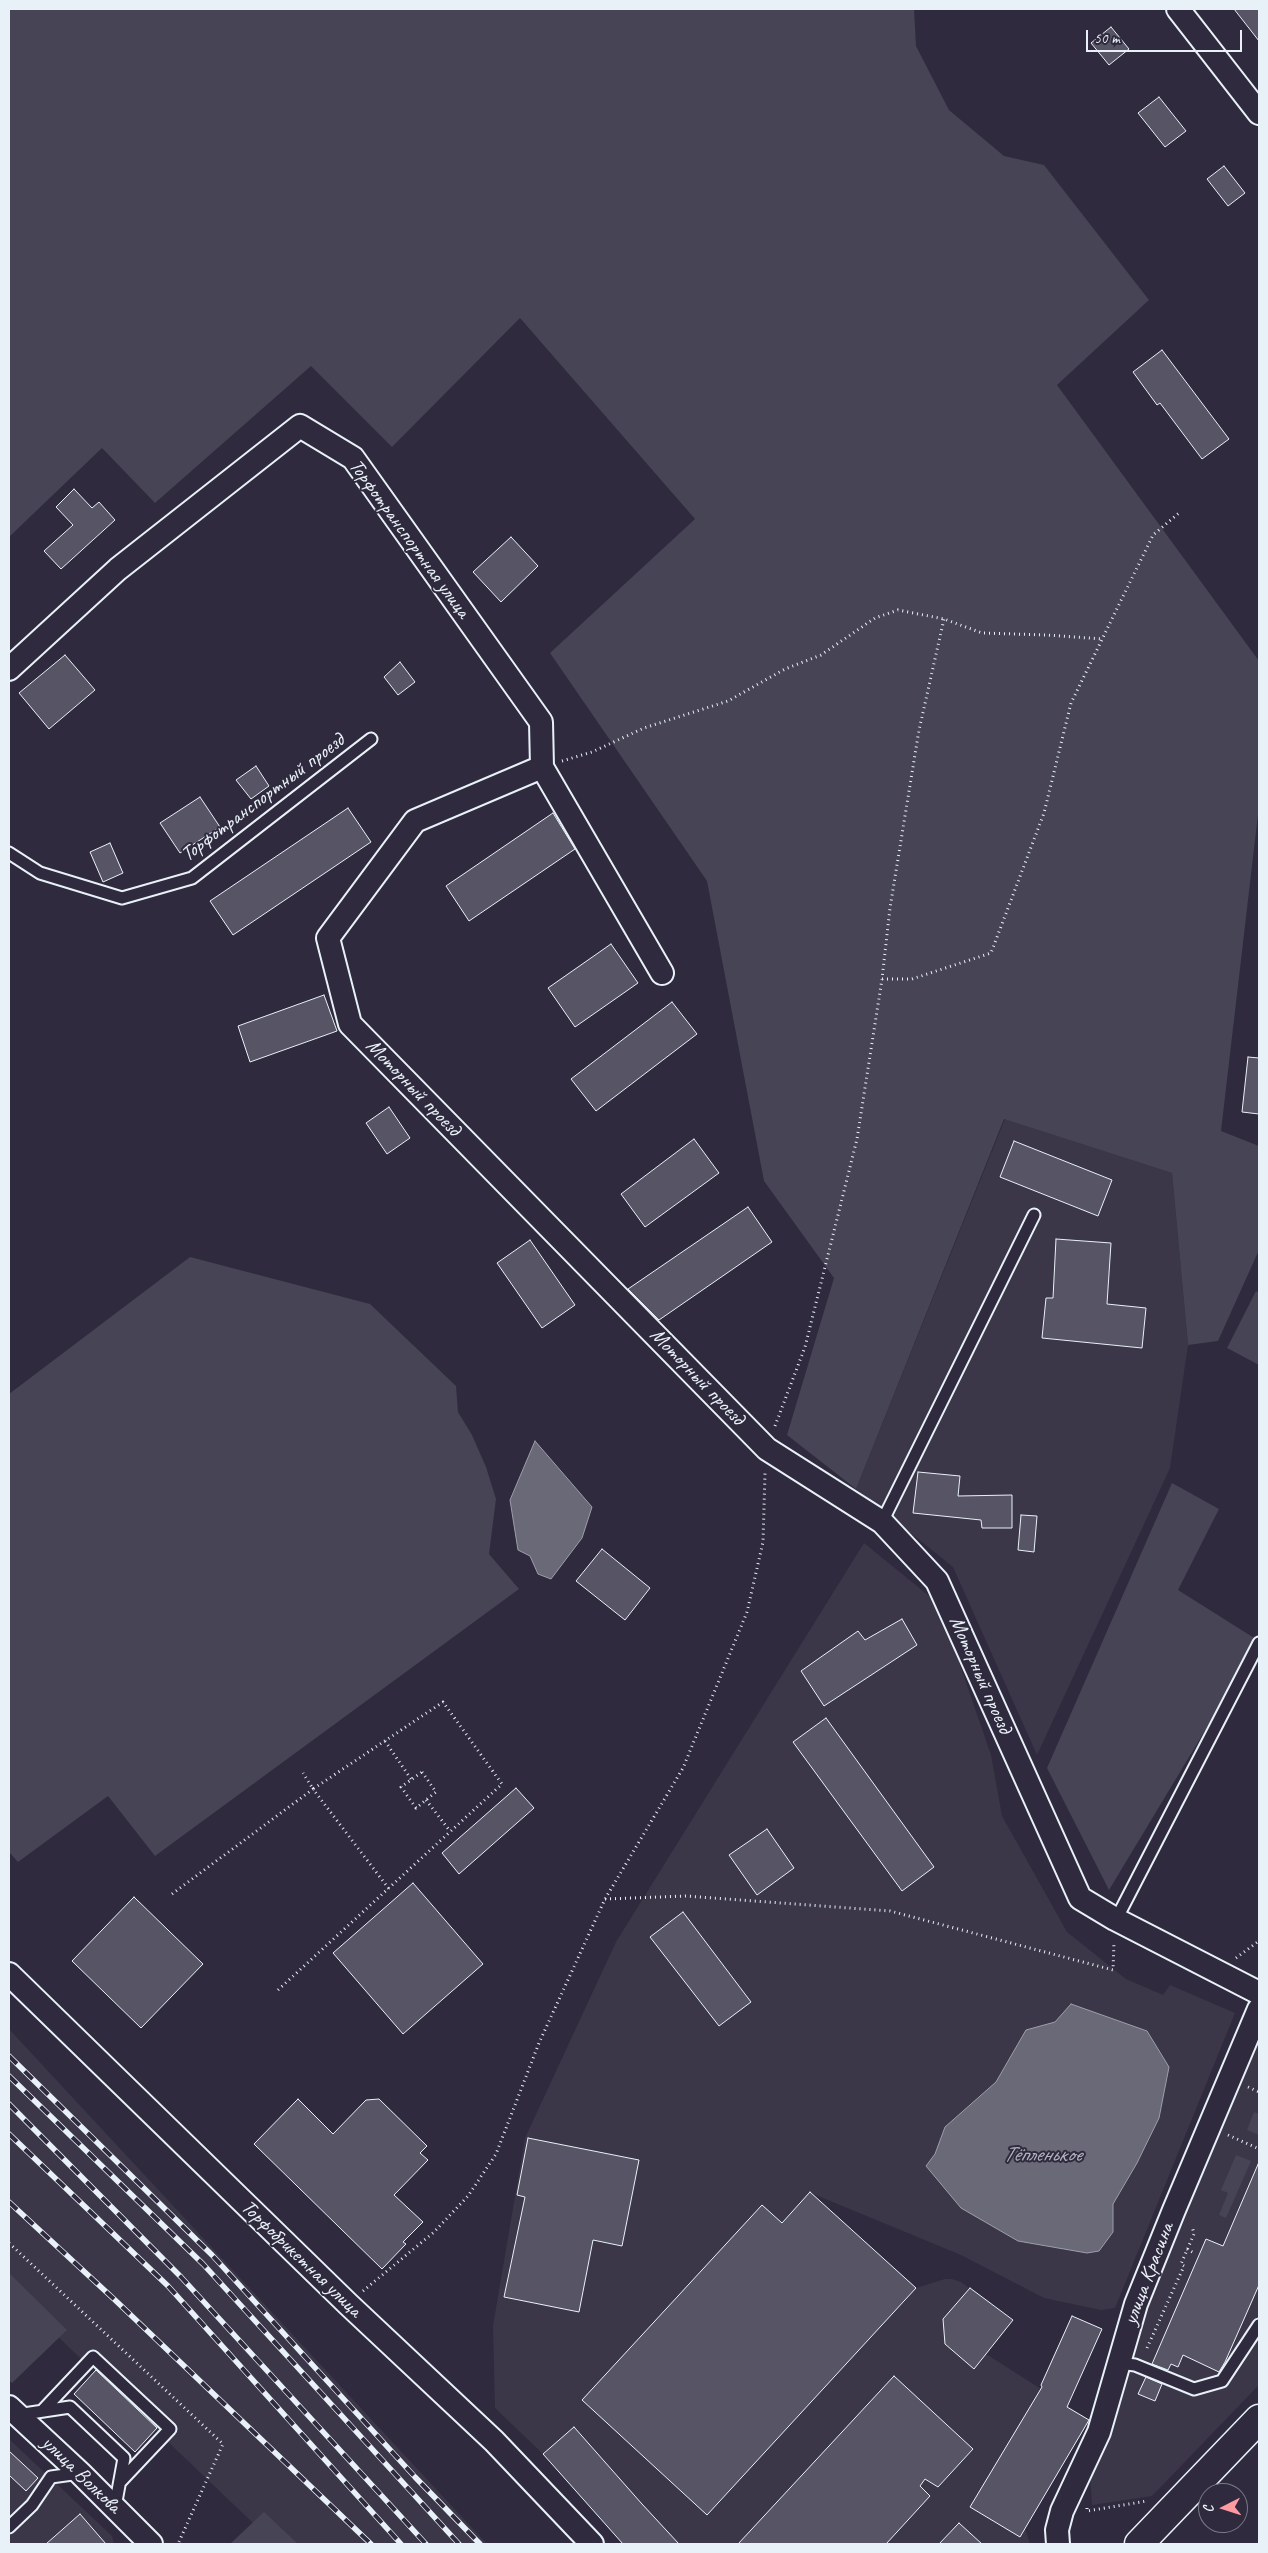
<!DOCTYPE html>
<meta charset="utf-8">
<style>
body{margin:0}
#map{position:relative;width:1268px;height:2553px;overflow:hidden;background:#2f2a3d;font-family:Caveat,sans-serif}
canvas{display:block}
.frame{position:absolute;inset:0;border:10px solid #e8f1f8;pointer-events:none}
.north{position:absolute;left:1198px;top:2483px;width:50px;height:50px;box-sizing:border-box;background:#2f2a3d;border:1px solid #797a88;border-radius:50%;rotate:265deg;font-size:14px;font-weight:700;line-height:20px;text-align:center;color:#e8f1f8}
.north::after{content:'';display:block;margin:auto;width:18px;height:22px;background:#ff9aa2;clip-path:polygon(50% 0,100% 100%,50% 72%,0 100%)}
.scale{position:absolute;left:1086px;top:30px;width:156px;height:22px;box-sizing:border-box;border:2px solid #e8f1f8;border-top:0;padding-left:6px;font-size:15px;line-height:18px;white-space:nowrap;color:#e8f1f8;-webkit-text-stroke:4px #2f2a3d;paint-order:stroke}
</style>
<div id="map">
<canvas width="1268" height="2553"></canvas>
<div class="frame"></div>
<div class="north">С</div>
<div class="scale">50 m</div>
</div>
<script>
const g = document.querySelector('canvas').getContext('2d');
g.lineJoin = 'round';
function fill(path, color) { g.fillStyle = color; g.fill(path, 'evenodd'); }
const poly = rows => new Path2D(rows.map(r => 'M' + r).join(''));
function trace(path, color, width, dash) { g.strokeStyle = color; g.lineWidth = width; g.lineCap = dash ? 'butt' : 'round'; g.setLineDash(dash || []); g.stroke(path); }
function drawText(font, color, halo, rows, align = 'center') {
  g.font = font + ' Caveat,sans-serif'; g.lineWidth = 4; g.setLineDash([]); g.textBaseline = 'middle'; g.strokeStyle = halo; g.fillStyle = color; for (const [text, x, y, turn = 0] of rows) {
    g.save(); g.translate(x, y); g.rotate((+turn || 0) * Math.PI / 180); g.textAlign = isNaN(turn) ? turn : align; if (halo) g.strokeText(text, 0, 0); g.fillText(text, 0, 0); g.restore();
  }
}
fill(poly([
 [1005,1119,1172,1173,1188,1345,1170,1468,1037,1755,953,1567,856,1489],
 [864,1543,939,1604,991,1755,1002,1816,1067,1932,1126,1979,1163,1995,1170,1985,1235,2013,1115,2308,1101,2310,1044,2298,961,2255,811,2193,916,2288,945,2279,952,2279,961,2282,1013,2320,986,2354,1090,2420,1025,2528,1030,2544,623,2544,543,2454,495,2408,493,2326,525,2138,616,1942],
 [9,2029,487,2544,275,2544,9,2290],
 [1259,2034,1259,2385,1152,2496,1092,2505,1090,2475,1131,2349,1184,2211],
 [9,2439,112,2536,114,2544,9,2544]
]), '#3b3749');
fill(poly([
 [9,9,914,9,916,46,949,110,1004,156,1044,165,1149,300,1057,385,1259,661,1259,806,1221,1131,1259,1146,1259,1250,1218,1341,1188,1345,1172,1173,1004,1119,856,1489,787,1435,834,1278,764,1181,707,881,550,653,695,519,520,318,392,447,311,366,155,503,102,448,9,537],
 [190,1257,370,1304,456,1386,458,1412,472,1435,486,1467,496,1499,489,1554,519,1589,155,1856,108,1796,18,1862,9,1852,9,1394],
 [1256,1291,1259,1293,1259,1365,1227,1348],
 [1172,1483,1219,1509,1178,1590,1259,1641,1109,1890,1047,1768],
 [1254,2112,1259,2114,1259,2135,1247,2130],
 [1236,2155,1251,2161,1226,2218,1219,2215,1228,2193,1221,2190],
 [9,2273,67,2330,12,2383,9,2380],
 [264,2512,298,2544,230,2544]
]), '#464455');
const water = poly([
 [535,1441,592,1507,582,1538,551,1579,538,1574,530,1556,518,1550,510,1500,535,1441],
 [1071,2004,1147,2031,1169,2067,1159,2118,1137,2163,1113,2204,1113,2232,1099,2251,1087,2253,1018,2241,961,2208,926,2166,935,2154,945,2127,996,2082,1026,2030,1055,2022,1071,2004]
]);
fill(water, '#696978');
trace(water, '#9c9fab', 1);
const building = poly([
 [1234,9,1259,9,1259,41,1234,9],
 [1111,27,1129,49,1109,65,1091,43,1111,27],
 [1159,97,1186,131,1165,147,1138,113,1159,97],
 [1224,166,1245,193,1228,206,1207,179,1224,166],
 [1162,350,1229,439,1202,459,1160,403,1157,405,1133,372,1162,350],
 [74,489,92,508,99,502,115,520,61,569,44,551,73,525,56,507,74,489],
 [511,537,538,566,501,602,473,572,511,537],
 [65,655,95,690,49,729,19,693,65,655],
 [400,662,415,682,398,695,384,677,400,662],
 [256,766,269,786,251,799,236,780,256,766],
 [200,797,220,827,180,853,160,823,200,797],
 [348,808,371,842,233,935,210,901,348,808],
 [553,813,575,849,469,921,446,886,553,813],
 [110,843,123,873,103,882,90,852,110,843],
 [611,944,638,983,575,1027,548,988,611,944],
 [324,995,337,1031,250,1062,238,1026,324,995],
 [672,1002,697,1034,596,1111,571,1079,672,1002],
 [1248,1057,1259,1058,1259,1114,1242,1112,1248,1057],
 [389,1107,410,1138,387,1154,366,1123,389,1107],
 [694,1139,719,1173,645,1227,621,1194,694,1139],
 [1014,1141,1112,1180,1098,1216,1000,1177,1014,1141],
 [748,1207,772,1242,659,1320,628,1289,748,1207],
 [1056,1239,1111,1243,1107,1304,1146,1308,1142,1348,1042,1338,1046,1298,1053,1298,1056,1239],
 [530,1240,575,1305,542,1328,497,1263,530,1240],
 [918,1472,960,1476,958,1496,1012,1495,1012,1528,982,1528,981,1520,913,1513,918,1472],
 [1021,1515,1037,1516,1034,1552,1018,1550,1021,1515],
 [602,1549,650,1588,625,1620,576,1581,602,1549],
 [902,1619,917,1645,824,1706,801,1671,858,1631,865,1640,902,1619],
 [826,1718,934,1867,902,1891,793,1742,826,1718],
 [516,1788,534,1808,459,1874,442,1853,516,1788],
 [767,1829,794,1868,757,1895,729,1855,767,1829],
 [413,1883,483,1964,403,2034,333,1953,413,1883],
 [134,1897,203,1964,141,2028,72,1961,134,1897],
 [683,1912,751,2002,719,2026,650,1937,683,1912],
 [298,2099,333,2134,366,2100,379,2099,427,2146,420,2153,428,2160,394,2195,423,2222,403,2242,406,2244,382,2269,254,2144,298,2099],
 [528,2138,639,2160,622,2246,593,2240,579,2312,504,2297,525,2197,517,2195,528,2138],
 [1259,2162,1259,2285,1225,2362,1219,2372,1183,2355,1178,2367,1171,2364,1168,2370,1152,2364,1206,2239,1223,2246,1259,2162],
 [810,2192,916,2288,707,2515,582,2400,762,2205,782,2223,810,2192],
 [970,2288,1013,2320,974,2369,945,2344,943,2319,970,2288],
 [1072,2316,1102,2329,1067,2407,1089,2420,1020,2537,970,2507,1042,2387,1041,2385,1072,2316],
 [96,2370,157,2428,135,2452,74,2394,96,2370],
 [894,2376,973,2449,938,2487,925,2479,920,2486,930,2496,886,2544,738,2544,894,2376],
 [1146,2377,1162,2384,1155,2401,1138,2394,1146,2377],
 [574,2427,642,2504,679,2544,623,2544,543,2454,574,2427],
 [9,2451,38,2478,26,2491,9,2475,9,2451],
 [80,2514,106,2544,46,2544,80,2514],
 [959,2523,982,2544,939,2544,959,2523]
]);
fill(building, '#575565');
trace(building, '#e8f1f8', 1);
const service = poly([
 [9,853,40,873,122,898,192,878,371,739],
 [882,1522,1034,1215],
 [1121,1910,1259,1643],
 [1118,2363,1135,2365,1194,2389,1222,2381,1259,2325],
 [44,2409,93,2357,170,2429,120,2482],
 [17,2415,70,2407,124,2458,115,2507],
 [9,2527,32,2505,51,2477,80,2473]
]);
const minor = poly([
 [1178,9,1259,113],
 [9,669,118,569,300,426,353,458,541,722,542,767,662,973],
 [542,767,415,821,328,938,350,1024,767,1449,882,1522,937,1581,1080,1898,1115,1919,1259,1993],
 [9,1974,348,2304,494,2441,592,2544],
 [9,2407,80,2473,151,2544],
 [1058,2544,1057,2530,1062,2511,1099,2432,1136,2304,1174,2210,1259,2009]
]);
const secondary = poly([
 [1139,2544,1259,2419]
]);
trace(service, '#e8f1f8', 15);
trace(minor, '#e8f1f8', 26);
trace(secondary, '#e8f1f8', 31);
trace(poly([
 [562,761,592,752,644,728,728,701,785,669,821,655,875,618,898,610,944,619,982,633,1047,635,1103,639],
 [882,979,912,979,991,953,1044,813,1071,703,1153,535,1179,513],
 [775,1426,805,1347,857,1139,882,979,890,908,919,730,944,619],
 [385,1741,411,1779],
 [422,1772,436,1792,416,1808,401,1787,422,1772],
 [426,1800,450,1831],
 [172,1894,313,1789,389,1889],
 [605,1899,686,1896,890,1911,1113,1970,1114,1942],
 [1236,1958,1259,1941],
 [278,1990,502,1784,443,1702,313,1789,303,1773],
 [1248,2087,1259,2092],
 [1228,2135,1257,2148],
 [9,2243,223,2444,178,2544],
 [1187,2249,1194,2253],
 [363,2291,434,2232,468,2196,496,2154,539,2043,605,1899,683,1768,747,1612,763,1542,765,1473],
 [1147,2348,1184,2266,1181,2264,1194,2234,1192,2226],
 [1087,2508,1087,2511,1147,2501]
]), '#e8f1f8', 3, [1, 4]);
trace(service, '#2f2a3d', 11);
trace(minor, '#2f2a3d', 22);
trace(secondary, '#2f2a3d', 28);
const rail = poly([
 [9,2056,212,2255,415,2477,480,2544],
 [9,2076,203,2264,459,2544],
 [9,2104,181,2277,426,2544],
 [9,2134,168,2286,401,2544],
 [9,2202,115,2300,371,2544]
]);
trace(rail, '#e8f1f8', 5.5);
trace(rail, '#2f2a3d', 4, [11]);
drawText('21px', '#e8f1f8', '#2f2a3d', [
 ["Торфотранспортная улица",409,539,54],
 ["Торфотранспортный проезд",263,798,-37],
 ["Моторный проезд",413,1088,46],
 ["Моторный проезд",697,1377,46],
 ["Моторный проезд",980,1675,66],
 ["Торфобрикетная улица",301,2259,44],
 ["улица Красина",1149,2274,-69],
 ["улица Волкова",81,2475,44]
]);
drawText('italic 22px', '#afb4be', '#2f2a3d', [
 ["Тёпленькое",1042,2155]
]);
</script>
